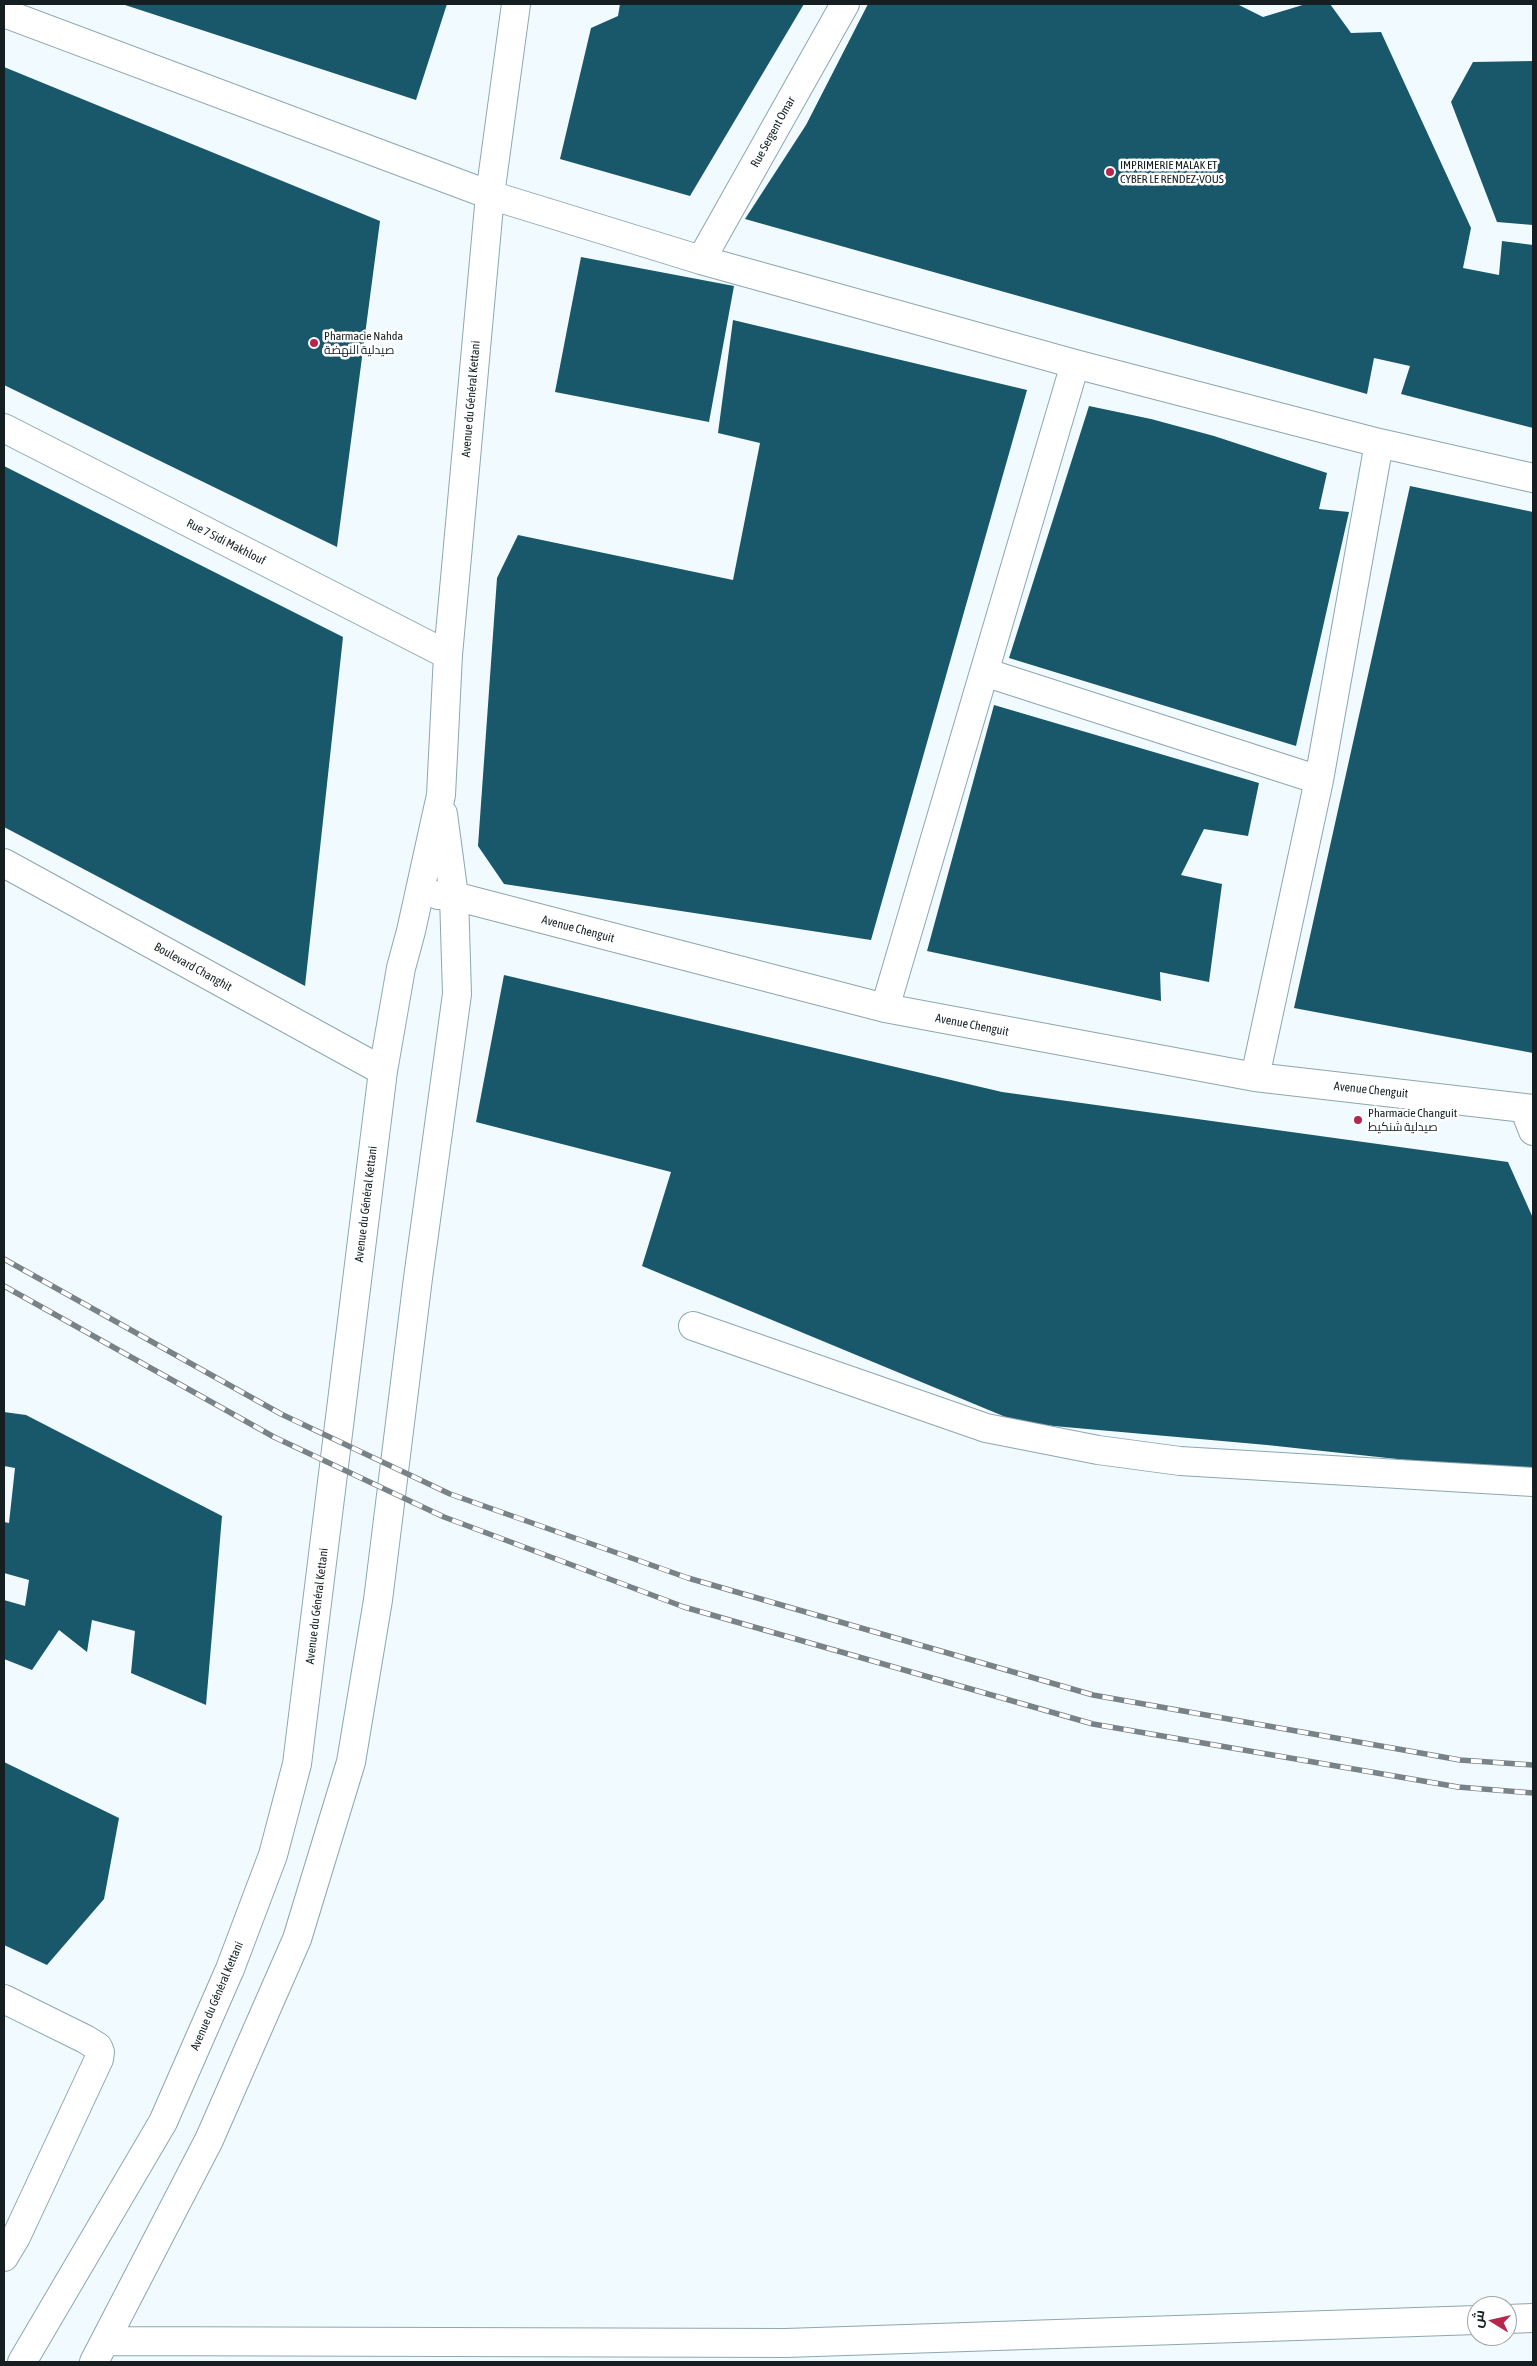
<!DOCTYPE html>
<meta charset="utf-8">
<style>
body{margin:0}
#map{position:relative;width:1537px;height:2366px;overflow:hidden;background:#f1fbff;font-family:"Asap Condensed",Cairo,sans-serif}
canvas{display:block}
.frame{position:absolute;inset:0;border:5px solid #151f22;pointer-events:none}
.north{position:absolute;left:1467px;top:2296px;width:50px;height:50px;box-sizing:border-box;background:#fff;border:1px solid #a1a5a7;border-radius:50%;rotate:279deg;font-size:14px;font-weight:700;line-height:20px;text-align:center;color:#151f22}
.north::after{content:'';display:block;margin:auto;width:18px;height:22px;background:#b7264b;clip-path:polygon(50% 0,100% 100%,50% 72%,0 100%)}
</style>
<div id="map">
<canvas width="1537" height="2366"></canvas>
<div class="frame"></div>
<div class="north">ش</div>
</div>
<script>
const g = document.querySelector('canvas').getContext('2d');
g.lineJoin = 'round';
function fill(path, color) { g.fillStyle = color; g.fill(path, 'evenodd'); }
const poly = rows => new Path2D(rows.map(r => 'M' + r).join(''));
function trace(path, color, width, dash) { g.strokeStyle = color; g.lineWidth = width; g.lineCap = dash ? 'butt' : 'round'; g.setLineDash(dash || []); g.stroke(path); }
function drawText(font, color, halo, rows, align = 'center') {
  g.font = font + ' "Asap Condensed",Cairo,sans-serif'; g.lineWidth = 5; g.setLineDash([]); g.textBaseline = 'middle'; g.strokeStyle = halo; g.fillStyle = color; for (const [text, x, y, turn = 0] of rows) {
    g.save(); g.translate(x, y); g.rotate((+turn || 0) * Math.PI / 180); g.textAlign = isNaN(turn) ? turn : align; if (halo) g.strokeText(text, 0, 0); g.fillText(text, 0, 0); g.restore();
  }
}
fill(poly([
 [122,4,447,4,416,100],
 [620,4,804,4,690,196,560,159,591,28,618,16],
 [868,4,1237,4,1263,17,1306,4,1330,4,1351,33,1381,32,1471,228,1463,268,1499,275,1502,241,1533,245,1533,428,1401,394,1410,366,1374,358,1367,394,745,219,806,125],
 [1533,61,1533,225,1497,222,1451,102,1473,62],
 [4,67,380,221,337,547,4,385],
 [581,257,734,286,709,422,555,392],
 [733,320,1027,390,871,940,504,884,478,846,497,578,518,535,733,580,760,443,718,433],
 [1089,406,1151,419,1214,436,1327,473,1319,509,1349,512,1296,746,1009,658],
 [4,466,343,637,305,986,4,827],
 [1410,486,1533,512,1533,1053,1294,1008],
 [994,705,1259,783,1248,836,1204,829,1181,875,1222,884,1209,982,1160,972,1161,1001,927,951],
 [504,975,1002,1092,1508,1162,1533,1218,1533,1468,1499,1470,1267,1445,1020,1423,642,1266,671,1172,476,1122],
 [4,1412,26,1415,222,1516,206,1705,131,1673,135,1631,92,1620,87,1652,59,1630,32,1670,4,1659,4,1600,25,1606,29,1580,4,1573,4,1522,9,1523,15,1468,4,1466],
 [4,1762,119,1818,104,1899,47,1965,4,1945]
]), '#19576a');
const minor = poly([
 [4,13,490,195,701,260,1075,364,1379,443,1533,478],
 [701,260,845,4],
 [4,428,448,655],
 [984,672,1319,780],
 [4,863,383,1071],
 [438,895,454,896,885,1008,1255,1077,1533,1109],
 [885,1008,1075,364],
 [1255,1077,1319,780,1379,443],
 [1524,1108,1533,1131],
 [693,1326,986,1428,1098,1450,1180,1461,1533,1482],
 [4,1999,85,2039,98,2047,100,2052,99,2059,16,2237,4,2257],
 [1507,2319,1533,2318],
 [106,2341,786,2343,1477,2320],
 [22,2362,163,2122,230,1969,273,1855,297,1764,383,1071,401,968,411,931,441,795,448,655,490,195,516,4],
 [94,2362,209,2140,297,1939,351,1762,378,1600,418,1278,457,994,454,896,443,814]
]);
trace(minor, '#8ea6af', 30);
trace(minor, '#fff', 28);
const rail = poly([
 [4,1259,281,1414,450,1494,688,1578,1093,1695,1460,1760,1533,1765],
 [4,1286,274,1437,444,1517,684,1607,1093,1724,1458,1787,1533,1793]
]);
trace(rail, '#798387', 5.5);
trace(rail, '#fff', 4, [11]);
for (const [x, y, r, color] of [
 [1110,172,5,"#b7264b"],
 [314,343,5,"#b7264b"],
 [1358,1120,5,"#b7264b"]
]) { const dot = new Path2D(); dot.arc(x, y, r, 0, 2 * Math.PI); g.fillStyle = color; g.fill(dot); trace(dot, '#fff', 2); }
drawText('12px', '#151f22', '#fff', [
 ["Rue Sergent Omar",773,132,-61],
 ["Avenue du Général Kettani",471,399,-85],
 ["Rue 7 Sidi Makhlouf",226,542,27],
 ["Avenue Chenguit",578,929,15],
 ["Boulevard Changhit",193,967,29],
 ["Avenue Chenguit",972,1025,11],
 ["Avenue Chenguit",1371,1090,6],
 ["Avenue du Général Kettani",366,1204,-83],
 ["Avenue du Général Kettani",317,1606,-83],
 ["Avenue du Général Kettani",217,1996,-67]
]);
drawText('12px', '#151f22', '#fff', [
 ["IMPRIMERIE MALAK ET",1120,165],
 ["CYBER LE RENDEZ-VOUS",1120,179],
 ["Pharmacie Nahda",324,336],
 ["صيدلية النهضة",324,350],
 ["Pharmacie Changuit",1368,1113],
 ["صيدلية شنكيط",1368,1127]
], 'left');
</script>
